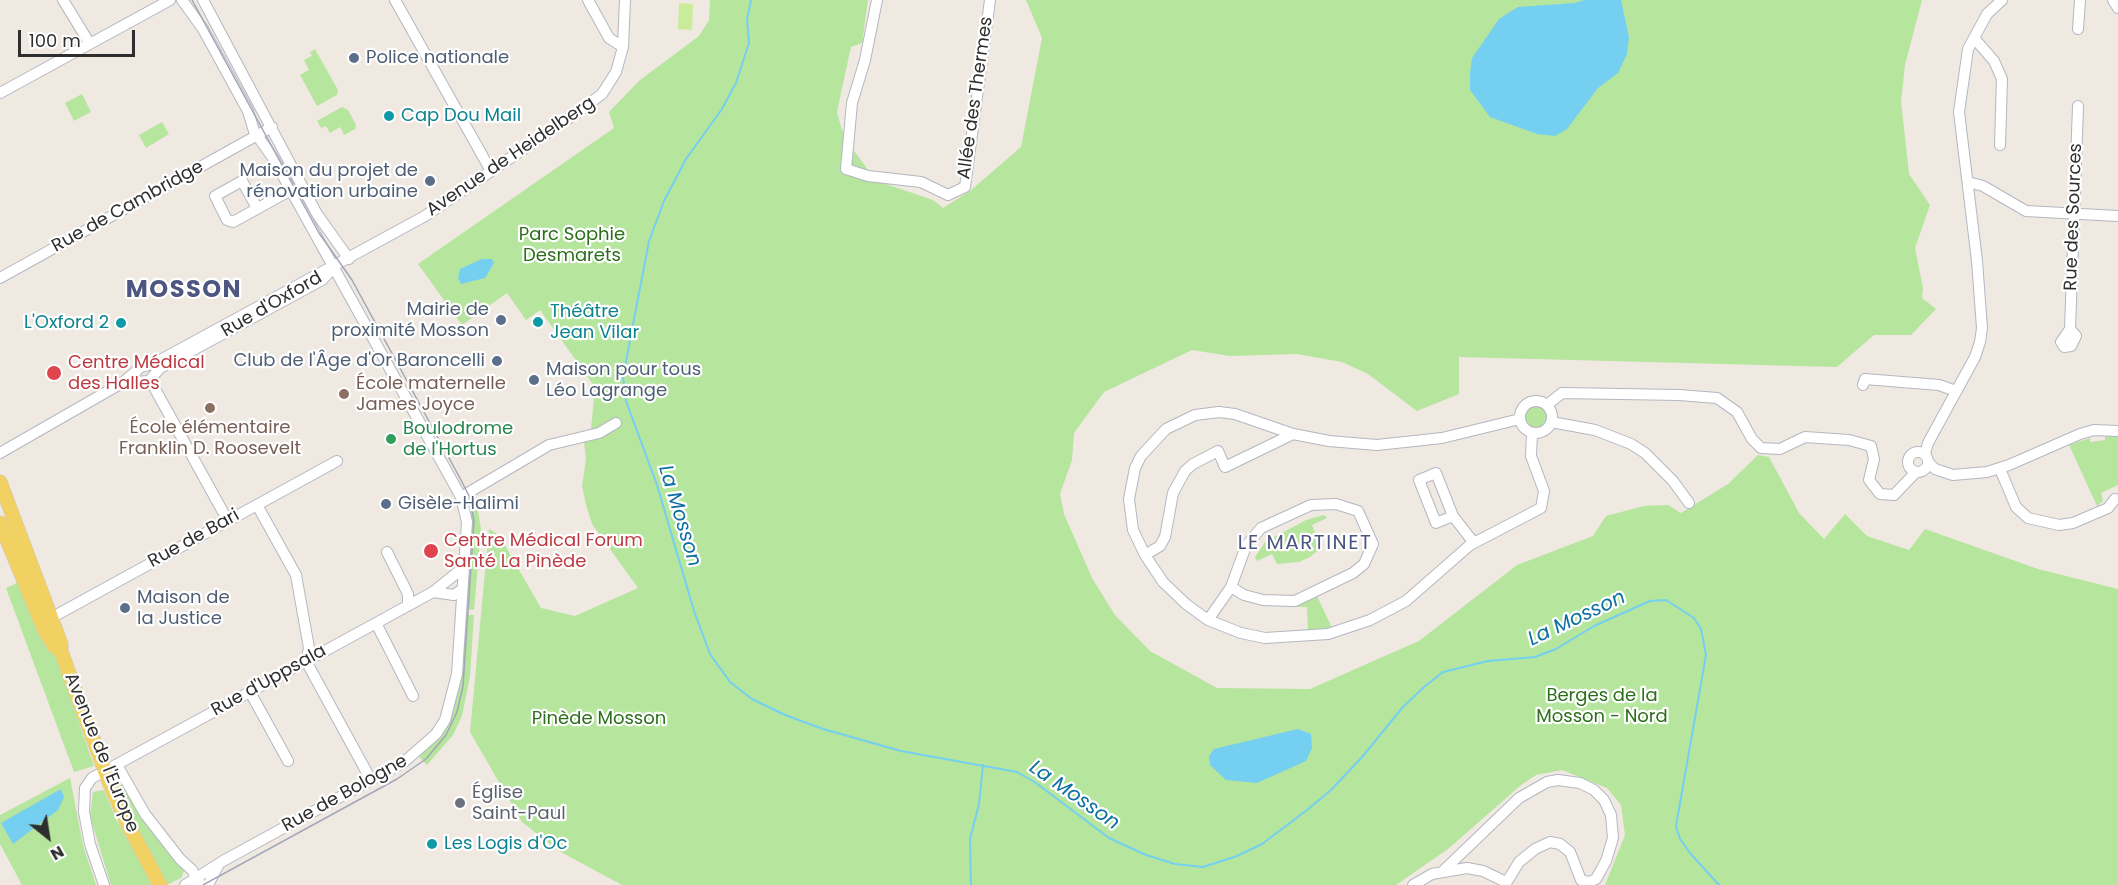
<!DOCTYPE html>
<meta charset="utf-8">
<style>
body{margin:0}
#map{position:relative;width:2118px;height:885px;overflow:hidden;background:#efe9e1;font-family:Poppins,sans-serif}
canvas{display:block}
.north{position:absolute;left:18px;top:807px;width:60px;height:60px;-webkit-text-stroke:4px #fff;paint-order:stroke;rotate:150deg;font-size:16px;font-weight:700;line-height:24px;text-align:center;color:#2e2e2e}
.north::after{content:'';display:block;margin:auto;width:21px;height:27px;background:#2e2e2e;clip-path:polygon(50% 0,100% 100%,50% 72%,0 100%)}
.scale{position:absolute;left:18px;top:30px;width:117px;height:27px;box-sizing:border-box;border:3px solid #2e2e2e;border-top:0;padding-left:8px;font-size:18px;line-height:21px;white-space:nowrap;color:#2e2e2e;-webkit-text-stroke:4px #fff;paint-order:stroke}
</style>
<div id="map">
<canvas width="2118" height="885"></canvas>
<div class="north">N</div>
<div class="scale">100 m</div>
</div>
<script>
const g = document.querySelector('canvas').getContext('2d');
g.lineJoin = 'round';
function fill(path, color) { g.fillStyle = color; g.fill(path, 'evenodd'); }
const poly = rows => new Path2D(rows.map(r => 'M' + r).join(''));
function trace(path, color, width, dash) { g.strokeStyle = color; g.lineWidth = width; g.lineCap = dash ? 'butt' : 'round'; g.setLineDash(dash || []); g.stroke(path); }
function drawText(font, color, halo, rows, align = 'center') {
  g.font = font + ' Poppins,sans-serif'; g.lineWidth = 4.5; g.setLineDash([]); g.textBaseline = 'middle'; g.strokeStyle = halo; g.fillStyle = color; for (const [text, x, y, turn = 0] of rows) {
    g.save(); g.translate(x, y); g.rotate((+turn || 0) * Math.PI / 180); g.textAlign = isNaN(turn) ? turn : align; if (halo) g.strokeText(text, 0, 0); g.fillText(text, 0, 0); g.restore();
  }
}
fill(poly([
 [710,0,868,0,862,43,851,47,842,88,837,112,841,127,849,144,871,174,883,183,933,200,943,208,970,191,1021,147,1042,38,1026,0,1922,0,1905,65,1901,101,1909,174,1930,205,1915,248,1923,288,1922,298,1936,309,1911,335,1874,335,1837,367,1459,357,1459,394,1417,411,1368,374,1342,362,1297,354,1230,356,1192,350,1104,392,1074,433,1072,460,1060,494,1064,514,1092,578,1115,615,1150,651,1217,688,1310,689,1419,641,1517,565,1593,536,1606,516,1644,506,1668,505,1681,513,1728,484,1758,455,1769,457,1799,513,1824,539,1845,514,1867,536,1909,550,1925,529,2038,569,2118,589,2118,885,1605,885,1625,835,1621,805,1607,788,1562,770,1536,775,1521,785,1448,849,1396,885,622,885,559,851,522,822,470,732,489,529,499,535,541,608,575,616,638,588,592,524,586,505,582,486,586,459,584,442,591,429,595,387,540,310,526,320,507,293,462,325,418,264,614,128,609,112,640,80,699,36,709,20],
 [315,49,338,90,337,95,317,106,300,75,309,70,304,60,312,56,310,52],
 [82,94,91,112,74,121,65,103],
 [342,107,348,110,356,125,355,129,344,135,340,127,330,133,326,126,321,128,317,121],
 [162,122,169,134,146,148,139,135],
 '1524 417a12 12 0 1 1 24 0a12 12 0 1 1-24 0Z',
 [2105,434,2118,436,2118,485,2101,493,2103,501,2097,506,2069,445,2090,438,2090,442,2105,440],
 [475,494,481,529,474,610,464,609,468,506],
 [1324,515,1327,518,1312,525,1321,548,1310,557,1299,562,1277,564,1272,554,1257,561,1255,557,1265,542,1306,520],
 [17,583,43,639,56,656,94,766,74,772,6,588],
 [1317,596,1332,628,1308,630,1307,607,1295,607,1295,604],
 [464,615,474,615,470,676,462,716,453,735,427,765,419,757,440,735,455,703,460,676],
 [70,778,83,845,96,885,22,885,0,844,0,815],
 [122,784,185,869,181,878,166,885,116,787],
 [104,790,116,819,153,885,111,885,90,816,93,792]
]), '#b6e59e');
fill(poly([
 [679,3,693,4,692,30,678,29]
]), '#c9ec9a');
fill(poly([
 [1584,0,1621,0,1629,37,1627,54,1618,73,1598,88,1567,129,1555,136,1537,134,1490,117,1470,90,1470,73,1472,58,1499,19,1518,7,1575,3],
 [482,259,492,259,494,263,485,278,461,284,458,278,460,269],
 [1298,729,1311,734,1312,748,1306,761,1257,783,1226,780,1210,765,1209,756,1214,749],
 [61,789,64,797,58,810,13,844,1,823]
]), '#75cff0');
trace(poly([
 [751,0,747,19,749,43,736,83,722,109,686,159,664,201,649,241,623,377,626,401,657,485,694,611,710,654,730,682,752,699,785,715,823,729,901,751,1017,772,1036,783,1109,838,1146,855,1175,864,1203,867,1237,856,1262,844,1307,810,1331,790,1363,756,1402,708,1424,687,1443,672,1488,661,1535,657,1556,649,1594,626,1650,601,1666,600,1694,618,1701,629,1706,655,1676,826,1680,839,1690,853,1719,885],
 [971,885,970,839,979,804,983,765]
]), '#75cff0', 2);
const minor = poly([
 [63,0,90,44],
 [182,0,203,29,248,111,254,131,273,158,461,497,467,522,457,674,445,720,436,734,404,762,223,861,185,885],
 [203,0,317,214,349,259],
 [395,0,491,171],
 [588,0,609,38,623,47],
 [877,0,865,60,852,103,846,169,868,176,921,182,948,195,965,187,990,0],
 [2113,0,2118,8],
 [2078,29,2080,0],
 [1974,38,1994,61,2002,79,2000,145],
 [0,93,170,0],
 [1968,182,1983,186,2026,211,2118,216],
 [257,208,242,181,215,196,227,220,233,222,291,190],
 [0,278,272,127],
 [2070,329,2076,336,2071,346,2064,347,2061,342,2070,329,2078,106],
 [153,377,155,389,228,521],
 [122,383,149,381,160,368,322,280,333,268],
 [1863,385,1865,379,1939,385,1956,391],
 '1520 417a16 16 0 1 1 32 0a16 16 0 1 1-32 0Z',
 [1547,405,1562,393,1679,395,1717,398,1737,412,1752,439,1761,448,1780,449,1805,437,1849,440,1871,446,1874,459,1869,480,1880,494,1894,495,1916,472],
 [1520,419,1442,438,1377,445,1329,441,1293,434,1235,414,1219,412,1195,415,1166,429,1141,456,1135,468,1129,499,1133,530,1145,555,1163,582,1186,604,1208,620,1241,633,1265,638,1328,634,1370,620,1406,601,1470,545,1541,508,1544,491,1531,456,1532,433],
 [1551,422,1595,430,1631,444,1645,453,1673,481,1689,503],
 '1908 462a10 10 0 1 1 20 0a10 10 0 1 1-20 0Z',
 [0,453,122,383,141,367,153,364,425,216,578,112,602,94,616,72,623,47,625,0],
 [1925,454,1928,443,1975,357,1980,342,1982,328,1977,261,1959,112,1968,49,1987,14,2002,0],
 [1928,462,1935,469,1953,475,1987,472,2009,465,2080,434,2094,430,2118,431],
 [2000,469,2016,507,2028,518,2059,525,2073,523,2108,508,2115,499],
 [461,497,549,445,599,433,616,423],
 [257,505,296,575,309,648,306,661,371,780],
 [1453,516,1436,523,1419,480,1436,473,1453,516,1474,543],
 [387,552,408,594,408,606],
 [1145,555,1160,546,1165,537,1173,493,1185,471,1193,464,1218,451,1225,467,1293,434],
 [433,592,454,595,461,590],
 [51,618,337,461],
 [1208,620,1231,587,1246,546,1261,528,1311,505,1336,504,1358,511,1373,544,1364,564,1353,573,1295,601,1263,600,1244,595,1231,587],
 [376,623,413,696],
 [250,692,288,761],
 [117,765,145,814,180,859,192,870,201,885],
 [1444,870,1519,798,1547,782,1558,780,1580,783,1594,790,1604,800,1611,815,1613,838,1606,861,1596,879,1589,882,1581,880,1570,852,1560,844,1550,842,1535,849,1519,862,1505,885],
 [104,885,90,844,84,812,85,788,92,778,433,592,463,568],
 [208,885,219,864],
 [1413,885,1432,874,1467,868,1483,871,1506,882]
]);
const major = poly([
 [0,482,61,644,61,651,109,782,127,823,160,885],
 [0,523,44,629,54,646,61,651]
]);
trace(minor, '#b4b7c1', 12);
trace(major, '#c9c9c9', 15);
trace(minor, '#fff', 10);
trace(major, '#f2d163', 14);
trace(poly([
 [192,0,319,233,352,280,461,480,470,498,474,521,463,686,457,712,446,735,426,759,397,779,203,885]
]), '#a3a6b8', 1.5);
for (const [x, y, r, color] of [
 [354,58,6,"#5c6f8a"],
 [389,116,6,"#0f9aa8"],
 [430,181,6,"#5c6f8a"],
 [501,320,6,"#5c6f8a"],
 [538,322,6,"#0f9aa8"],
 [121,323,6,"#0f9aa8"],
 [497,361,6,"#5c6f8a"],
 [54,373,8,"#e0444e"],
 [534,380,6,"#5c6f8a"],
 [344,394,6,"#8d6e63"],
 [210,408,6,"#8d6e63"],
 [391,439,6,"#2e9e5b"],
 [386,504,6,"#5c6f8a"],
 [431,551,8,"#e0444e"],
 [125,608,6,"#5c6f8a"],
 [460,803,6,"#6b7280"],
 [432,844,6,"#0f9aa8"]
]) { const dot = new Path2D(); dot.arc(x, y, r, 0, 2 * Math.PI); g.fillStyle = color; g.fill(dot); trace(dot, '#fff', 2); }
drawText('18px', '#4e5e75', '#fff', [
 ["Police nationale",366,58],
 ["Maison du projet de",418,171,"right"],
 ["rénovation urbaine",418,192,"right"],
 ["Mairie de",489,310,"right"],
 ["proximité Mosson",489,331,"right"],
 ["Club de l'Âge d'Or Baroncelli",485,361,"right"],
 ["Maison pour tous",546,370],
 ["Léo Lagrange",546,391],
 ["Gisèle-Halimi",398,504],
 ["Maison de",137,598],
 ["la Justice",137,619]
], 'left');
drawText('18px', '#2e2e2e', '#fff', [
 ["Allée des Thermes",976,98,-82],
 ["Avenue de Heidelberg",511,157,-34],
 ["Rue de Cambridge",128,207,-29],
 ["Rue des Sources",2074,217,-88],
 ["Rue d'Oxford",272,305,-30],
 ["Rue de Bari",194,539,-29],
 ["Rue d'Uppsala",269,681,-29],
 ["Avenue de l'Europe",101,753,68],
 ["Rue de Bologne",345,794,-29]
]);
drawText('18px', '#0d838f', '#fff', [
 ["Cap Dou Mail",401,116],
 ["Théâtre",550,312],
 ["Jean Vilar",550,333],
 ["L'Oxford 2",109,323,"right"],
 ["Les Logis d'Oc",444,844]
], 'left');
drawText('18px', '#2c6e1b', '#fff', [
 ["Parc Sophie",572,235],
 ["Desmarets",572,256],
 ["Berges de la",1602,696],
 ["Mosson - Nord",1602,717],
 ["Pinède Mosson",599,719]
]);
drawText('18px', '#be3a42', '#fff', [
 ["Centre Médical",68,363],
 ["des Halles",68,384],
 ["Centre Médical Forum",444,541],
 ["Santé La Pinède",444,562]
], 'left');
drawText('18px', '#785e54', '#fff', [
 ["École maternelle",356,384],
 ["James Joyce",356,405],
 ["École élémentaire",210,428,"center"],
 ["Franklin D. Roosevelt",210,449,"center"]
], 'left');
drawText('18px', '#27864d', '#fff', [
 ["Boulodrome",403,429],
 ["de l'Hortus",403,450]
], 'left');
drawText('18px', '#5b616d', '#fff', [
 ["Église",472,793],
 ["Saint-Paul",472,814]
], 'left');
drawText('italic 20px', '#0d6fa3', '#fff', [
 ["La Mosson",679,516,73],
 ["La Mosson",1577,619,-25],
 ["La Mosson",1074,796,35]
]);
g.letterSpacing = '1.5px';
drawText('20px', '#4d5680', '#fff', [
 ["LE MARTINET",1305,544]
]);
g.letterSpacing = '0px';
g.letterSpacing = '1.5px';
drawText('bold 24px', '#4d5680', '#fff', [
 ["MOSSON",184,291]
]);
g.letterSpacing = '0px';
</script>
